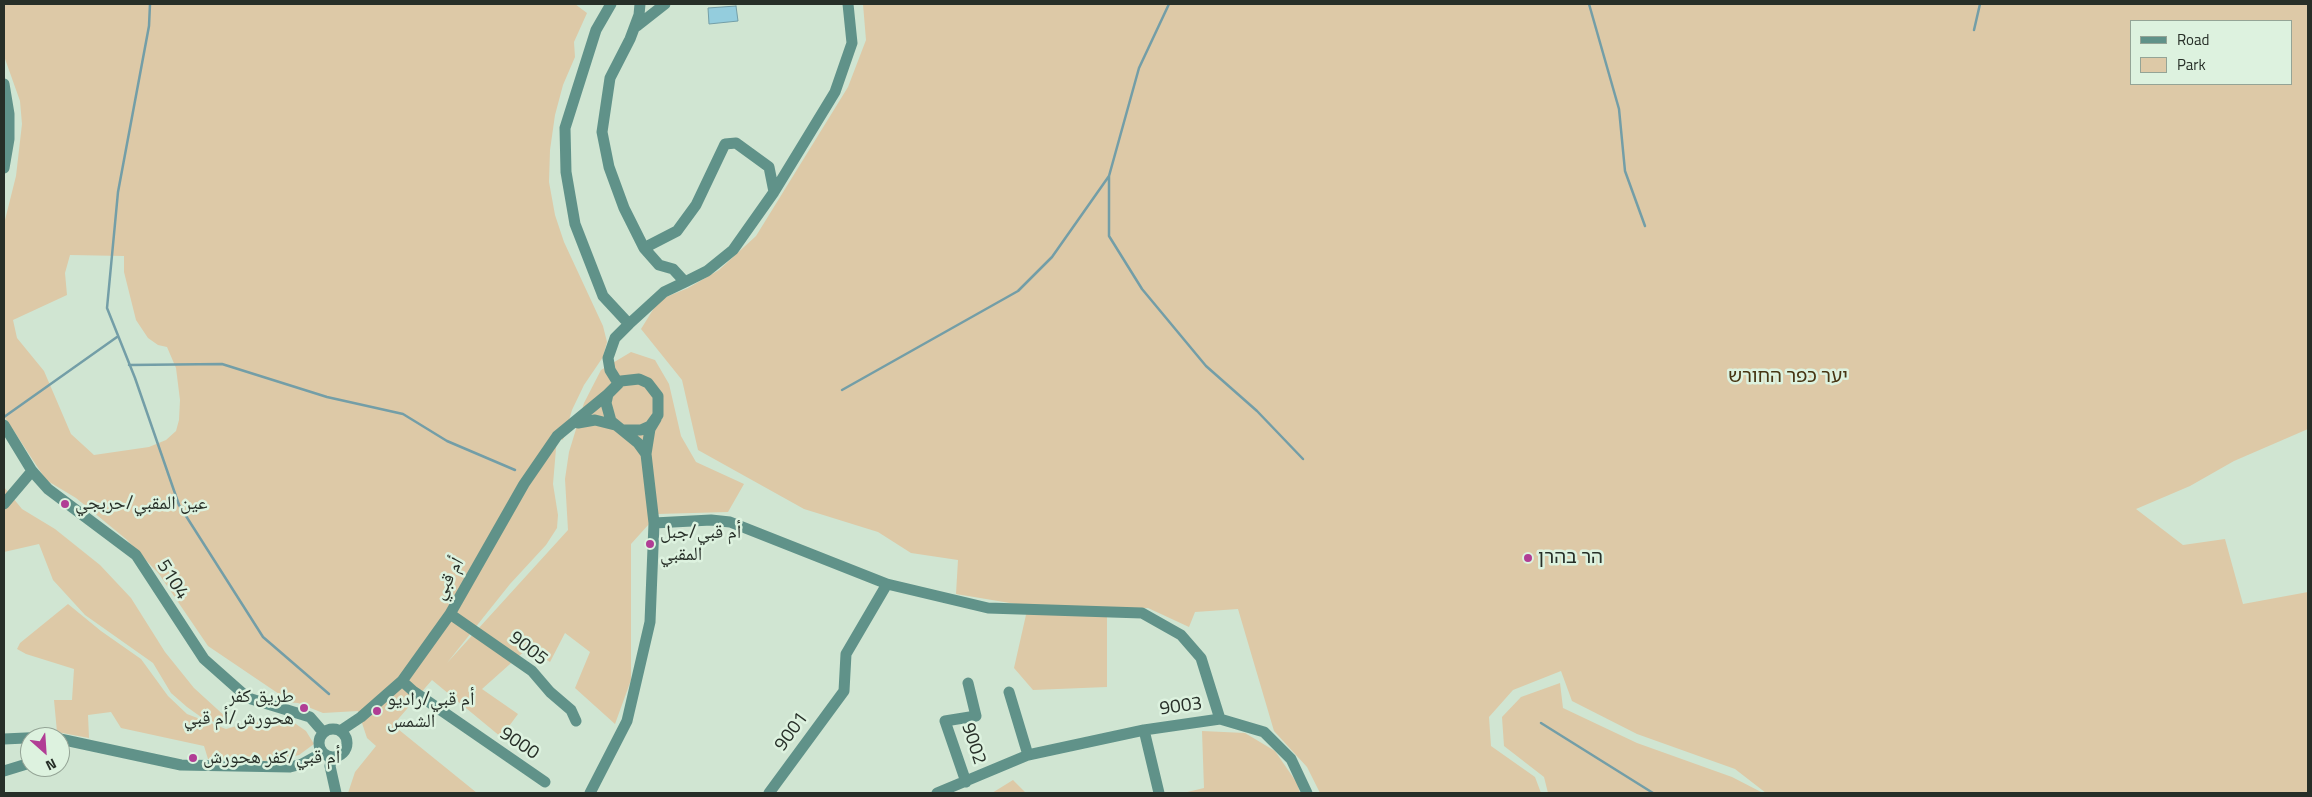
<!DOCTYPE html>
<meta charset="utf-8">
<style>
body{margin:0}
#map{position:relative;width:2312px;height:797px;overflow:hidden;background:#d0e5d2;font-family:"Titillium Web",sans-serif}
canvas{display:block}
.frame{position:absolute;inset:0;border:5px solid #272f28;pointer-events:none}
.legend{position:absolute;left:2130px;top:20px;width:162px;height:65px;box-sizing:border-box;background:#ddf2df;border:1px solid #94a496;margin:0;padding:6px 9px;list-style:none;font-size:15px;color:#272f28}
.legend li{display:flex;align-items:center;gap:10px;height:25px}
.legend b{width:25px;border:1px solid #94a496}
.north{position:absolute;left:20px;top:727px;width:50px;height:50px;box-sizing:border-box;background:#ddf2df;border:1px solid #94a496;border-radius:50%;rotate:154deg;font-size:14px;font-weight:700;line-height:20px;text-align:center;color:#272f28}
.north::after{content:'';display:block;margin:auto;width:18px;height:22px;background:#b13d95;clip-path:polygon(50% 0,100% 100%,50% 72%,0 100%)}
</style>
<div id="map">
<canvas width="2312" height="797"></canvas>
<div class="frame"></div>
<ul class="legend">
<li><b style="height:6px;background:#609289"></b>Road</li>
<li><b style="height:14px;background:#ddc9a7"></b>Park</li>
</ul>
<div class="north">N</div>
</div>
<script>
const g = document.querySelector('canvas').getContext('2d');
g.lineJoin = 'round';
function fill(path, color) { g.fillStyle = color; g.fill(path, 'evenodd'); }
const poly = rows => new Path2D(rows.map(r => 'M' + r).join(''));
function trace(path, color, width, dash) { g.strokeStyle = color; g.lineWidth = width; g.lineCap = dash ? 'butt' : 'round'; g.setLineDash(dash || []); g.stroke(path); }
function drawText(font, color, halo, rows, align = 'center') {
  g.font = font + ' "Titillium Web","Noto Naskh Arabic","Noto Sans Hebrew",sans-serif'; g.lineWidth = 5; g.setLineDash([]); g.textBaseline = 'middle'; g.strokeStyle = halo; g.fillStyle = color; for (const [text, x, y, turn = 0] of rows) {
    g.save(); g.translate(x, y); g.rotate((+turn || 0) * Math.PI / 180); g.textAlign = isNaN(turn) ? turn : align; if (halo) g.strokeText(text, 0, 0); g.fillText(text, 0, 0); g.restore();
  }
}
fill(poly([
 [4,4,575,4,587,13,574,42,575,57,563,85,555,115,550,150,549,182,555,215,564,242,603,326,607,342,603,357,584,385,572,410,563,440,557,437,553,484,558,515,557,528,546,545,510,584,447,663,568,530,565,479,569,452,584,403,601,370,631,352,655,360,669,384,681,436,696,462,744,484,728,512,658,514,631,544,631,680,615,724,575,688,590,652,565,633,550,662,528,648,482,689,518,714,501,737,432,680,393,725,477,793,348,793,355,772,376,746,367,738,358,711,323,713,298,703,285,702,279,694,208,646,159,574,126,539,76,498,46,480,4,416,4,224,16,176,22,124,20,101,4,56],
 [70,255,124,256,124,272,136,320,148,338,158,345,167,347,176,368,180,400,179,420,176,431,166,440,149,447,94,455,71,434,44,371,17,338,13,320,67,295,65,273],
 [863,4,2308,4,2308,429,2234,461,2190,486,2136,509,2183,545,2225,539,2243,604,2308,592,2308,793,1766,793,1735,769,1637,734,1572,701,1561,671,1513,690,1489,717,1491,746,1535,777,1541,793,1320,793,1307,767,1274,731,1238,609,1195,612,1189,627,1148,608,1107,609,1107,687,1033,690,1014,668,1028,606,956,594,958,560,911,553,878,532,804,509,698,450,682,380,641,329,659,300,688,288,719,270,756,236,848,87,866,40],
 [2131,21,2291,21,2291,84,2131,84],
 [4,487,22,509,55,529,100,565,131,598,165,652,194,688,228,719,225,726,201,717,187,707,171,693,153,663,85,615,53,580,39,544,4,552],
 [68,604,101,631,141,659,168,696,187,714,226,729,273,716,293,722,306,731,314,744,299,755,276,761,208,759,204,746,121,728,111,712,88,715,89,738,57,732,54,700,72,700,74,669,26,654,17,649,20,643],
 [1560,683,1563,708,1637,743,1732,777,1763,793,1548,793,1544,777,1504,746,1502,717,1521,697],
 [1202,731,1245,733,1275,751,1297,783,1300,793,1183,793,1204,788],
 [1013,780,1026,793,992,793]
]), '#ddc9a7');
const water = poly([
 [736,6,738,21,709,24,708,8,736,6]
]);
fill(water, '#94cddd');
trace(water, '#739ea7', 1);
trace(poly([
 [150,4,149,26,118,192,107,308,135,378,179,505,263,637,329,694],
 [1169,4,1139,68,1109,176,1109,236,1142,289,1206,366,1257,411,1303,459],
 [1589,4,1619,109,1625,171,1645,226],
 [1974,30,1980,4],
 [129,365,222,364,327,397,403,414,447,441,515,470],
 [842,390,1018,291,1052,257,1109,176],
 [4,417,117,337],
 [1541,723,1653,793]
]), '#739ea7', 2.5);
trace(poly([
 [611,4,596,30,565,128,566,172,575,224,603,296,629,324,615,338,608,358,610,370,618,383],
 [640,4,639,15,630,39,610,78,602,132,609,167,624,208,644,248],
 [637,26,665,4],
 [4,84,9,114,9,139,4,168],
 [774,192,835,92,852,43,848,4],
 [629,324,664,292,685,282,707,271,733,250,774,192,769,167,736,143,725,144,696,205,677,231,644,248,659,265,673,269,685,282],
 [578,423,595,420,615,425],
 [4,425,32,471,48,489,136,555,204,659,248,698,310,717,323,732],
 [623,430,641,430,650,426,658,415,658,396,648,383,639,379,621,381,608,394,606,403,611,421,638,443,646,454],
 [4,504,32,471],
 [654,523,711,520,730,522,887,584,988,608,1142,613,1181,635,1201,658,1220,719],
 [450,614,532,671,550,692,571,710,576,721],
 [402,681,413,691,545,782],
 [1009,692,1028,755],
 '319 743a14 14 0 1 1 28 0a14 14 0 1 1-28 0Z',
 [1144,730,1159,793],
 [340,731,361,717,402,681,450,614,524,484,557,436,608,394],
 [4,739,47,737],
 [60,739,181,765,290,767,302,764,322,753],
 [332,757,330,766,336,793],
 [4,771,30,763],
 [966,782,945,721,976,716,968,683],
 [590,793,627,721,650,622,654,523,646,454,650,429,656,419],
 [769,793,844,691,846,654,887,584],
 [937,793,1028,755,1144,730,1220,719,1264,732,1291,759,1307,793]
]), '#609289', 11);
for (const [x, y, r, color] of [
 [65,504,5,"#b13d95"],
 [650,544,5,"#b13d95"],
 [1528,558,5,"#b13d95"],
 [304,708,5,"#b13d95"],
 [377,711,5,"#b13d95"],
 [193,758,5,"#b13d95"]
]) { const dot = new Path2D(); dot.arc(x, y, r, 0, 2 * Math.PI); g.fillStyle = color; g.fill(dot); trace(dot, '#ddf2df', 2); }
drawText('19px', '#473513', '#ddf2df', [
 ["יער כפר החורש",1788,377]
]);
drawText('19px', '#272f28', '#ddf2df', [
 ["عين المقبي/حربجي",75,504],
 ["أم قبي/جبل",660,533],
 ["المقبي",660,555],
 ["הר בהרן",1538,558],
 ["طريق كفر",294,697,"right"],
 ["هحورش/أم قبي",294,719,"right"],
 ["أم قبي/راديو",387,700],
 ["الشمس",387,722],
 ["أم قبي/كفر هحورش",203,758]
], 'left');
drawText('19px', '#272f28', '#ddf2df', [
 ["أم قبي",449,579,-61],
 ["5104",172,580,58],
 ["9005",528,649,38],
 ["9003",1181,707,-8],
 ["9001",792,732,-54],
 ["9000",519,744,34],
 ["9002",973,744,72]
]);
</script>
